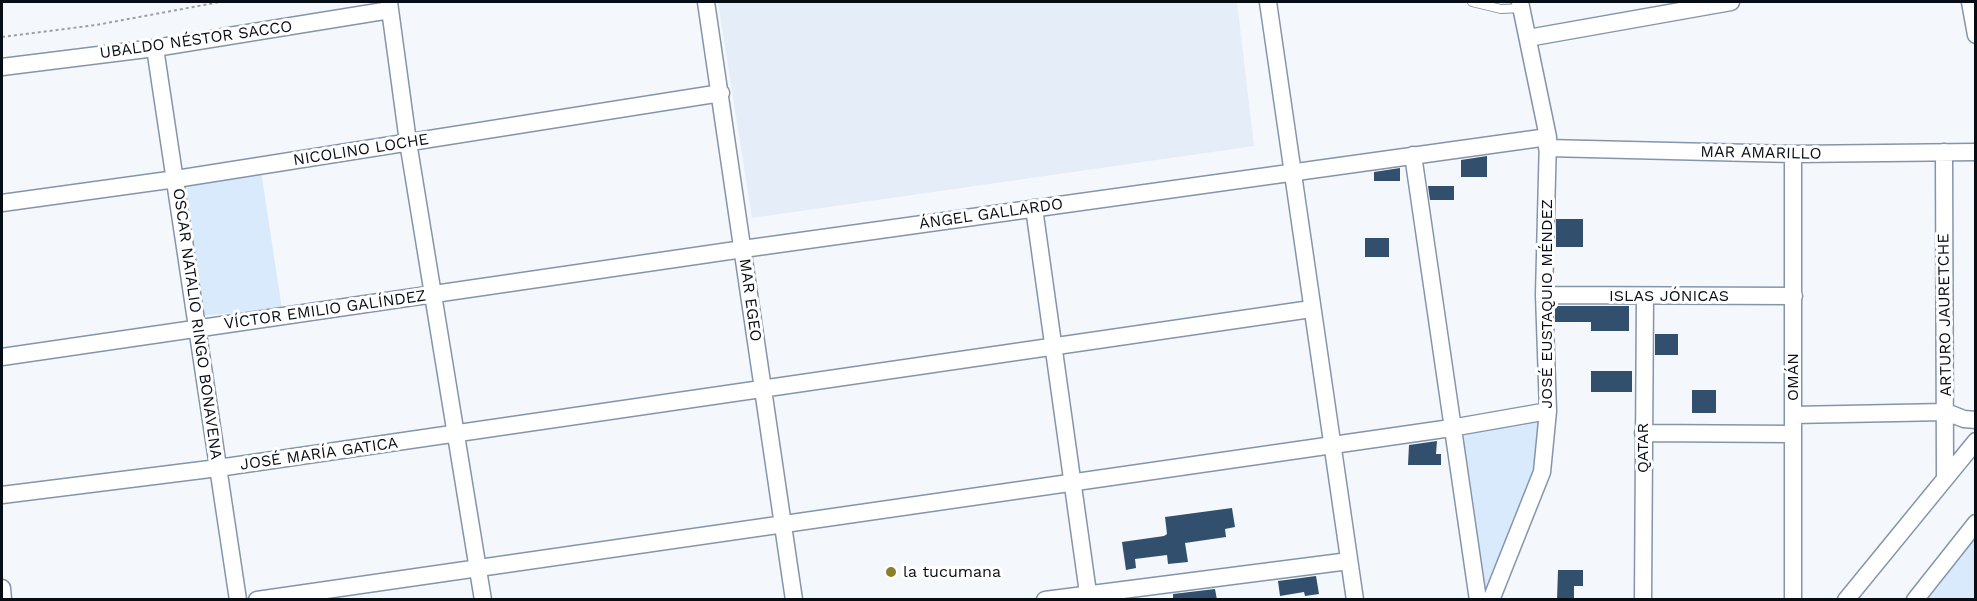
<!DOCTYPE html>
<meta charset="utf-8">
<style>
body{margin:0}
#map{position:relative;width:1977px;height:601px;overflow:hidden;background:#f4f8fc;font-family:"Work Sans",sans-serif}
canvas{display:block}
.frame{position:absolute;inset:0;border:3px solid #070d14;pointer-events:none}
</style>
<div id="map">
<canvas width="1977" height="601"></canvas>
<div class="frame"></div>
</div>
<script>
const g = document.querySelector('canvas').getContext('2d');
g.lineJoin = 'round';
function fill(path, color) { g.fillStyle = color; g.fill(path, 'evenodd'); }
const poly = rows => new Path2D(rows.map(r => 'M' + r).join(''));
function trace(path, color, width, dash) { g.strokeStyle = color; g.lineWidth = width; g.lineCap = dash ? 'butt' : 'round'; g.setLineDash(dash || []); g.stroke(path); }
function drawText(font, color, halo, rows, align = 'center') {
  g.font = font + ' "Work Sans",sans-serif'; g.lineWidth = 6; g.setLineDash([]); g.textBaseline = 'middle'; g.strokeStyle = halo; g.fillStyle = color; for (const [text, x, y, turn = 0] of rows) {
    g.save(); g.translate(x, y); g.rotate((+turn || 0) * Math.PI / 180); g.textAlign = isNaN(turn) ? turn : align; if (halo) g.strokeText(text, 0, 0); g.fillText(text, 0, 0); g.restore();
  }
}
fill(poly([
 [718,2,1237,2,1254,146,752,218]
]), '#e4edf8');
fill(poly([
 [261,171,282,309,197,316,178,183],
 [1547,412,1544,460,1490,599,1479,599,1453,429],
 [1975,528,1975,599,1919,599]
]), '#daeafd');
fill(poly([
 [1487,156,1487,177,1461,177,1461,160],
 [1400,168,1400,181,1374,181,1374,172],
 [1428,186,1454,186,1454,200,1430,200],
 [1556,219,1583,219,1583,247,1556,247],
 [1365,238,1389,238,1389,257,1365,257],
 [1555,306,1629,306,1629,331,1591,331,1591,322,1555,322],
 [1655,334,1678,334,1678,355,1655,355],
 [1591,371,1632,371,1632,392,1591,392],
 [1692,390,1716,390,1716,413,1692,413],
 [1437,441,1436,454,1441,454,1441,465,1408,465,1409,445],
 [1232,508,1235,527,1225,529,1226,537,1185,543,1188,562,1168,564,1167,555,1135,559,1136,568,1126,570,1122,542,1164,536,1167,534,1165,517],
 [1558,570,1583,570,1583,586,1574,586,1574,600,1557,600],
 [1316,576,1319,594,1305,596,1304,592,1280,596,1278,581],
 [1215,589,1217,600,1173,600,1173,594]
]), '#334f6e');
const lane = poly([
 [1472,2,1501,9,1522,8]
]);
const street = poly([
 [389,2,408,142,483,600],
 [706,2,794,600],
 [1268,2,1355,600],
 [1970,2,1976,35],
 [1528,38,1731,2],
 [155,48,238,600],
 [2,67,155,48,390,10],
 [1547,148,1793,154,1976,152],
 [1944,152,1945,478],
 [1413,155,1478,600],
 [2,203,176,179,721,93],
 [1034,208,1089,600],
 [1544,295,1794,296],
 [2,357,743,249,1548,137],
 [1793,415,1946,412,1964,419,1976,420],
 [1643,433,1793,434],
 [2,495,218,468,1311,309],
 [2,588,3,600],
 [257,600,1451,428,1548,411],
 [1045,600,1349,561],
 [1491,600,1542,472,1548,411,1544,295,1548,137,1520,2],
 [1643,600,1645,296],
 [1793,600,1793,154],
 [1846,600,1976,441],
 [1915,600,1976,523]
]);
trace(lane, '#8495aa', 10);
trace(street, '#8495aa', 19);
trace(poly([
 [2,37,96,25,220,2]
]), '#9ba0a5', 2, [3, 3]);
trace(lane, '#fff', 8);
trace(street, '#fff', 16);
for (const [x, y, r, color] of [
 [891,572,6,"#8a8027"]
]) { const dot = new Path2D(); dot.arc(x, y, r, 0, 2 * Math.PI); g.fillStyle = color; g.fill(dot); trace(dot, '#fff', 2); }
drawText('16px', '#070d14', '#fff', [
 ["UBALDO NÉSTOR SACCO",196,40,-8],
 ["NICOLINO LOCHE",361,150,-9],
 ["MAR AMARILLO",1761,153,1],
 ["ÁNGEL GALLARDO",991,214,-8],
 ["ISLAS JÓNICAS",1669,296],
 ["MAR EGEO",750,300,82],
 ["JOSÉ EUSTAQUIO MÉNDEZ",1547,304,-90],
 ["VÍCTOR EMILIO GALÍNDEZ",325,310,-8],
 ["ARTURO JAURETCHE",1945,315,-91],
 ["OSCAR NATALIO RINGO BONAVENA",197,324,82],
 ["OMÁN",1793,377,-90],
 ["QATAR",1643,448,-90],
 ["JOSÉ MARÍA GATICA",319,454,-8]
]);
drawText('16px', '#070d14', '#fff', [
 ["la tucumana",903,572]
], 'left');
</script>
